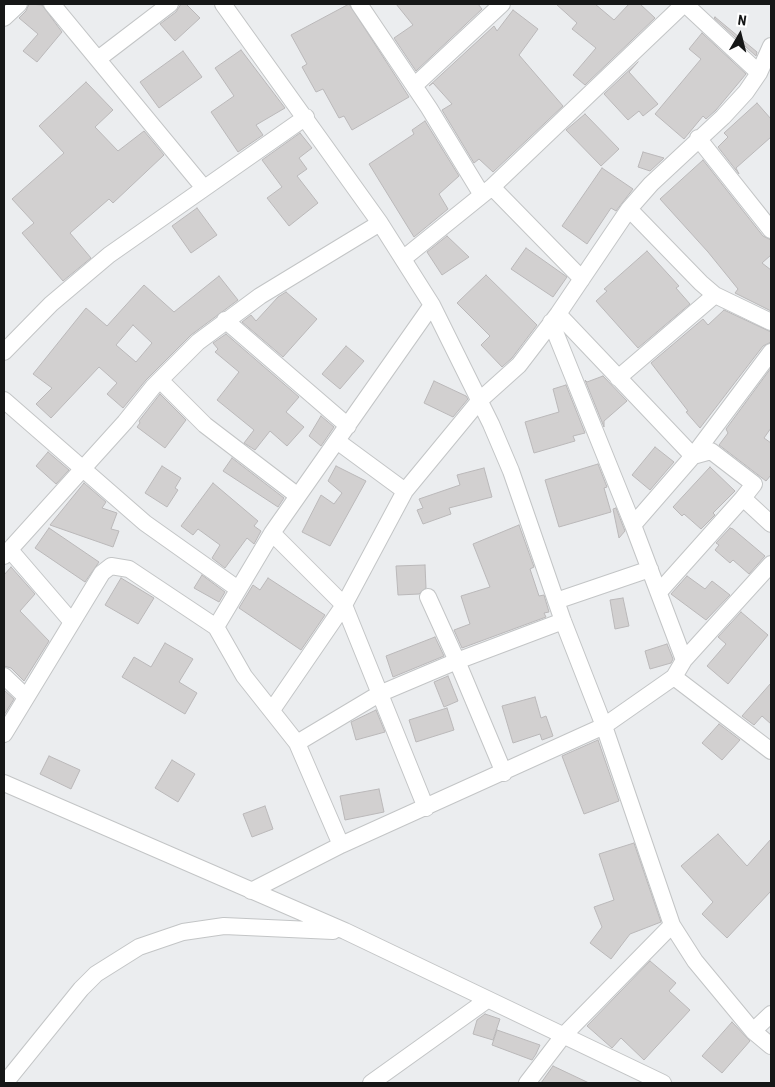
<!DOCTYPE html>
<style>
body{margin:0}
#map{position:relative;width:775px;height:1087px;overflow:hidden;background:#ebedef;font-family:"Roboto Condensed",sans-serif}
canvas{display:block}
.frame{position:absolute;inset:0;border:5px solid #161717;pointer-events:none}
.north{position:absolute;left:715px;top:10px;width:50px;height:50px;-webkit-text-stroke:4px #fff;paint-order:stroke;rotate:8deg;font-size:14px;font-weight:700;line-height:20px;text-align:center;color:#161717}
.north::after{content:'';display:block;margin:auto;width:18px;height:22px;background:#161717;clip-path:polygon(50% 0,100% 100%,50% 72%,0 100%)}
</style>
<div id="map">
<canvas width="775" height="1087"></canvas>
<div class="frame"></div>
<div class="north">N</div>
</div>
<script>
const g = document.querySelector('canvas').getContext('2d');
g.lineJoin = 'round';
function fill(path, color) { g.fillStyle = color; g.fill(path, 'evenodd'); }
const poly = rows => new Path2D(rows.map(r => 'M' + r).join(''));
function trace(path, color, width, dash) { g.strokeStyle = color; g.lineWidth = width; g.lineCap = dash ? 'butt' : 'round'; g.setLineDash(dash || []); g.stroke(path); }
const building = poly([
 [29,4,42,5,62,32,37,62,23,51,38,34,19,18,26,11,29,4],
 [186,4,200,18,175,41,160,24,176,12,181,4,186,4],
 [349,4,409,97,352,130,344,116,339,118,323,89,316,92,302,67,307,64,291,35,349,4],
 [396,4,478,4,482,9,416,71,394,38,413,25,396,4],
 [556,4,595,4,614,20,629,4,640,4,655,18,585,85,573,75,596,48,572,29,577,23,556,4],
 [513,10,538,29,519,55,563,106,493,172,479,159,474,163,442,110,452,104,433,83,429,86,494,26,497,31,513,10],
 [715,17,757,52,756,56,714,18,715,17],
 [702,33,746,74,716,110,706,119,703,116,684,139,655,114,701,59,689,49,702,33],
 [241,50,285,108,256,125,263,135,238,152,211,112,234,96,215,68,241,50],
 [183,51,202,77,159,108,140,82,183,51],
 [638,62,629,72,658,104,643,116,639,111,628,120,604,94,638,62],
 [86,82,113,110,95,127,118,151,144,131,164,155,113,203,109,199,70,233,91,258,63,281,22,233,34,223,12,199,64,153,39,126,86,82],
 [757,103,771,119,771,137,736,168,739,174,718,147,728,137,724,133,757,103],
 [585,114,619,149,601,166,566,130,585,114],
 [425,121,459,176,439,194,448,209,414,237,369,164,414,134,412,130,425,121],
 [300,133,312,148,299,158,307,169,297,176,318,203,289,226,267,198,282,187,262,160,300,133],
 [643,152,664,158,663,159,650,171,638,167,643,152],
 [703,160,763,236,771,240,771,255,762,263,771,270,771,311,735,293,738,289,708,252,660,199,703,160],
 [602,168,633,189,616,211,611,208,587,244,562,226,602,168],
 [197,208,217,235,191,253,172,226,197,208],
 [447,236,469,257,442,275,427,252,447,236],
 [526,248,567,277,553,297,511,269,526,248],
 [647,251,679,286,676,288,690,304,638,348,596,301,607,291,604,289,647,251],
 [486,275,537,325,512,358,502,367,481,345,490,336,457,303,486,275],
 [219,276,238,300,191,335,146,380,123,408,107,394,117,383,99,367,51,418,36,404,52,388,33,374,86,308,107,326,144,285,174,312,219,276],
 [133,325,152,343,136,362,116,345,133,325],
 [286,292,317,319,283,357,242,322,251,315,256,321,278,297,286,292],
 [724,310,771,332,771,342,763,346,700,428,686,412,688,411,651,363,703,319,708,325,724,310],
 [226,334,299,397,286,412,304,427,287,446,270,431,255,450,244,443,254,430,217,400,239,372,215,352,218,349,213,343,226,334],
 [346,346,364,361,340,389,322,374,346,346],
 [771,368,771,428,764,438,771,443,771,475,766,481,719,445,728,433,726,429,771,368],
 [603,376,627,401,604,421,604,427,585,380,587,382,603,376],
 [434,381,466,396,468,399,453,417,424,403,434,381],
 [566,385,585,433,573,436,575,441,534,453,525,422,559,412,553,389,566,385],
 [160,394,186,420,165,448,137,427,140,423,139,421,160,394],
 [321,416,334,427,321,446,309,436,321,416],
 [655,447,674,462,650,490,632,475,655,447],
 [48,452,69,470,56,484,36,466,48,452],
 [232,458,284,498,278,507,223,471,232,458],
 [598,464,607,487,604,488,611,512,559,527,545,480,598,464],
 [162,466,181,478,175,488,178,490,167,507,145,493,162,466],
 [336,466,366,481,330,546,302,532,321,495,334,504,342,493,328,481,336,466],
 [710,467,735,491,713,513,715,515,701,529,684,514,682,516,673,507,710,467],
 [484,468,492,497,449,508,451,514,423,524,417,510,423,508,419,499,460,485,457,475,484,468],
 [84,483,106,502,102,508,117,513,111,529,119,531,113,547,50,525,84,483],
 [213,483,258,521,254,526,261,531,254,544,247,538,225,568,212,558,220,545,198,529,193,535,181,526,213,483],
 [616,508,625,531,619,538,613,509,616,508],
 [519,525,534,567,530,569,539,596,544,595,549,612,544,613,546,617,462,648,454,630,470,624,461,596,490,587,473,544,519,525],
 [49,528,99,562,85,582,35,548,49,528],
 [730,528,733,529,765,556,749,574,733,560,730,563,715,550,719,545,716,543,730,528],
 [425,565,426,588,419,594,398,595,396,566,425,565],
 [11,567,35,594,20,611,49,641,24,681,11,668,4,666,4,575,11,567],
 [202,575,225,592,219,602,194,588,202,575],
 [687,576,705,589,712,581,730,595,706,620,671,594,687,576],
 [121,578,154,598,138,624,105,605,121,578],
 [268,578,325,615,301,650,239,608,253,585,260,590,268,578],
 [623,598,629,626,615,629,610,600,623,598],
 [741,612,768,635,728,684,707,666,726,644,718,637,741,612],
 [435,637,444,656,393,677,386,656,435,637],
 [165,643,193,659,179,682,197,693,185,714,122,677,134,657,151,667,165,643],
 [667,644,673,659,671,663,650,669,645,651,667,644],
 [448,676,458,701,444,707,434,682,448,676],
 [771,683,771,724,762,716,754,725,742,716,771,683],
 [4,690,14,699,4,715,4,690],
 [535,697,541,718,546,716,553,736,542,740,540,734,513,743,502,706,535,697],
 [447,708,454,730,416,742,409,720,447,708],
 [376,710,385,732,356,740,351,722,376,710],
 [719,724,740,740,722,760,702,743,719,724],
 [598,740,619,801,584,814,562,756,598,740],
 [49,756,80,770,71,789,40,774,49,756],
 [172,760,195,774,178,802,155,788,172,760],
 [379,789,384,812,345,820,340,796,379,789],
 [265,806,273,829,252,837,243,814,265,806],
 [718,834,747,866,771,839,771,891,727,938,702,914,713,902,681,866,718,834],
 [634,843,661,922,630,934,611,959,590,943,602,927,594,907,614,900,599,854,634,843],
 [650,961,676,983,669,991,690,1010,644,1060,621,1038,612,1048,587,1026,650,961],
 [485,1014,500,1019,493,1040,473,1034,477,1020,485,1014],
 [732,1022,750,1041,722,1073,702,1056,732,1022],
 [497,1030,540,1045,536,1054,532,1060,492,1045,497,1030],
 [553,1066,589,1083,541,1083,553,1066]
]);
fill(building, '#d2d0d0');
trace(building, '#bab8b9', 1);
const street = poly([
 [52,4,204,188],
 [223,4,380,223,432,305,491,424,511,471,563,621,604,726,672,925,695,961,753,1031,771,1046],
 [359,4,429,108,482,195],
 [685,4,759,73],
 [4,18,19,4],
 [98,59,170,4],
 [414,86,502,4],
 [698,138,771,230],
 [492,187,582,279],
 [629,209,701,283,715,295,771,322],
 [404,258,492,187,684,4],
 [558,314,693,456,711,451,754,484,743,498,771,524],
 [225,320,348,426],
 [551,322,633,525,684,660],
 [4,352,51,304,109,255,306,117],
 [618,378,715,295],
 [160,380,205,425,298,496],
 [4,400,145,523,238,589],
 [337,441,405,491],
 [633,525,693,456,771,352],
 [272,533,344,605,426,808],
 [10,550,72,622],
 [4,556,125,422,153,387,198,342,260,296,380,223],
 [659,592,743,498],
 [428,597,457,661,504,773],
 [556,601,650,569],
 [216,627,272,533,432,305],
 [4,676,26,697],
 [674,677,771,751],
 [272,710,344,605,405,491,480,400,519,365,558,314,629,209,651,184,723,117,746,92,759,73,771,46],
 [4,734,102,573,111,566,129,569,216,627,244,676,297,743,341,845],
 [297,743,379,694,457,661,563,621],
 [4,783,345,931,663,1083],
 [251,891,341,845,604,726,674,677,684,660,771,564],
 [753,1031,771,1014],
 [5,1083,81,989,96,974,139,947,183,932,224,926,333,931],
 [371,1083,487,1000],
 [527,1083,563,1036,672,925]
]);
trace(street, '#c3c5c6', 18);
trace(street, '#fff', 16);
</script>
